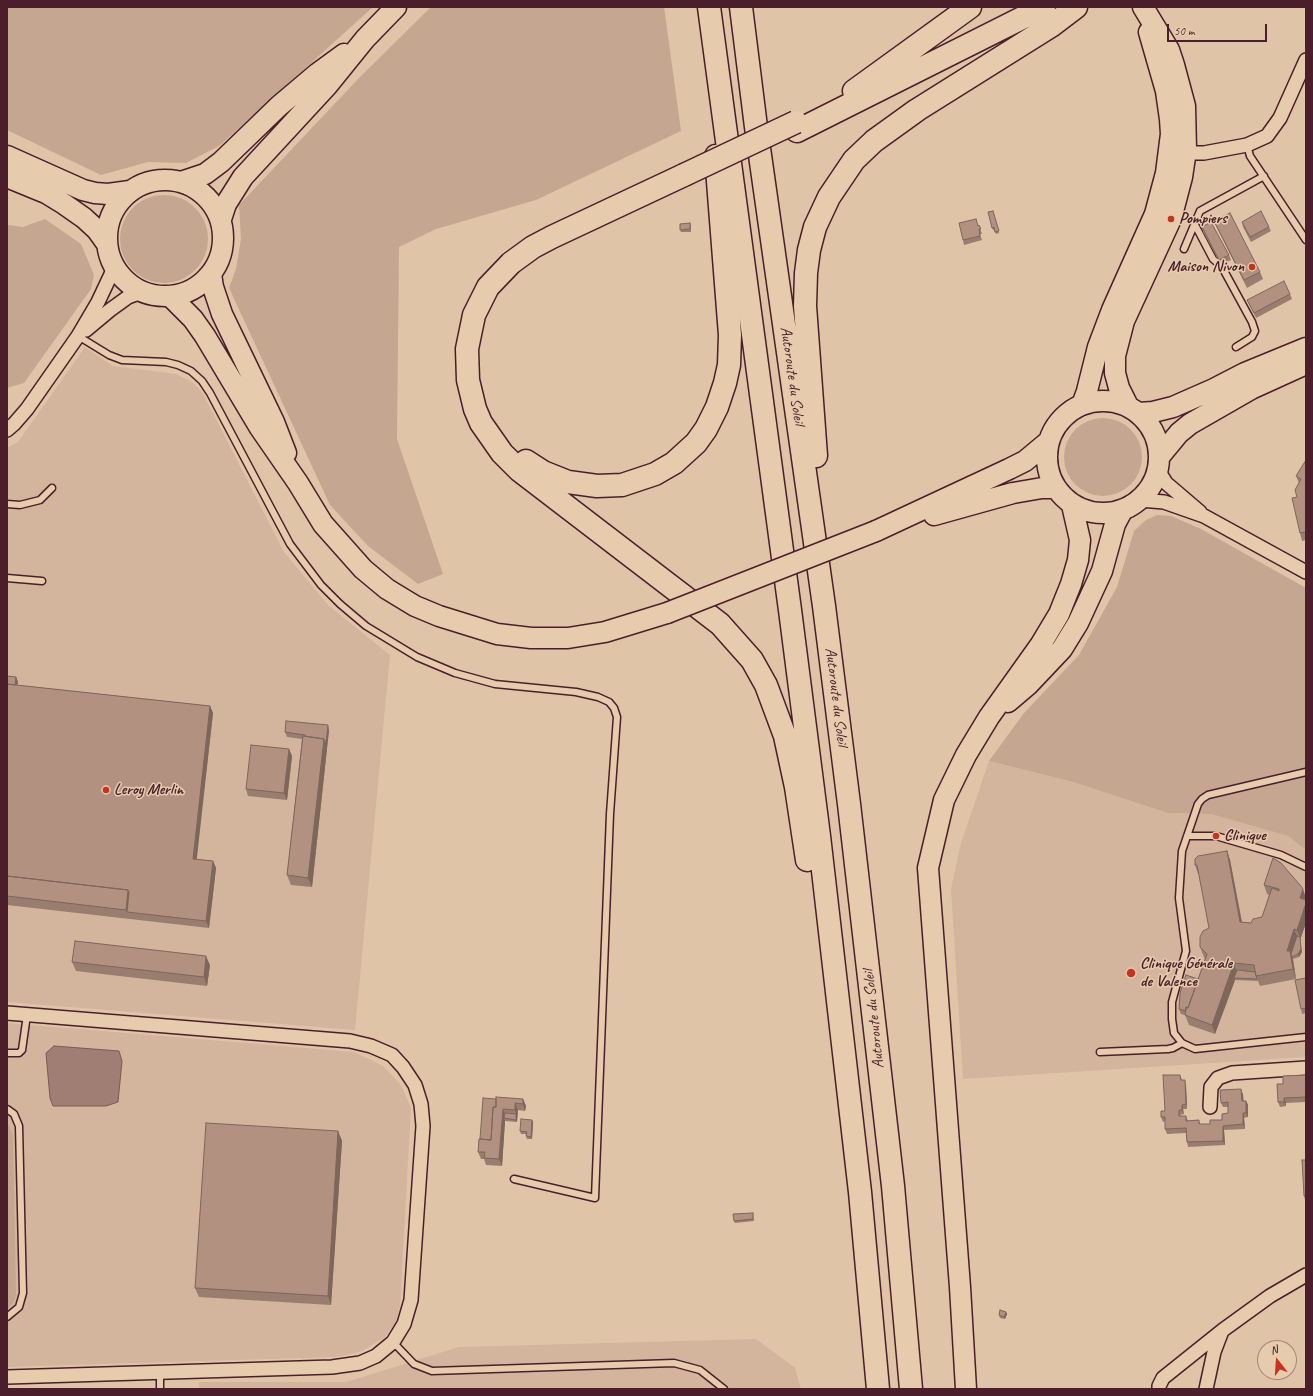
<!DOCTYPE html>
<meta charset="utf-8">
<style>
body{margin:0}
#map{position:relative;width:1313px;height:1396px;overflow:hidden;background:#e0c4a8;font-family:Caveat,sans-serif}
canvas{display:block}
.frame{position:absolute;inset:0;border:8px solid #4a1f2b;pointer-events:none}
.north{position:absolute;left:1257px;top:1340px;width:40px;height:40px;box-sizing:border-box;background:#e6cbad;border:1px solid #a88679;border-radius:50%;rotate:343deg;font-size:11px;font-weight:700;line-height:16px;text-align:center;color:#4a1f2b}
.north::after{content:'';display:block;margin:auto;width:14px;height:18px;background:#c8321e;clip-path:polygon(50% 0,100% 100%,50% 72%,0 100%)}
.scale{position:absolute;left:1167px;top:24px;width:100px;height:18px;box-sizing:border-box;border:2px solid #4a1f2b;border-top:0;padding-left:5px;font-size:12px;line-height:14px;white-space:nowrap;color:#4a1f2b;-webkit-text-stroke:3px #e6cbad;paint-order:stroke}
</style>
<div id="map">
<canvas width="1313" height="1396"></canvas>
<div class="frame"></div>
<div class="north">N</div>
<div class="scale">50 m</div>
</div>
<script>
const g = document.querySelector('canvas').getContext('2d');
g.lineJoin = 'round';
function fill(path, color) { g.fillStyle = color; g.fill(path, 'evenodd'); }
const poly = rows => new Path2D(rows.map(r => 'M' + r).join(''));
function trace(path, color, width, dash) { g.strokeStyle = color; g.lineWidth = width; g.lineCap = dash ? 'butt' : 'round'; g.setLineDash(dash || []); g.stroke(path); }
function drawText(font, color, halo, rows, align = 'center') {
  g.font = font + ' Caveat,sans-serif'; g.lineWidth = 3; g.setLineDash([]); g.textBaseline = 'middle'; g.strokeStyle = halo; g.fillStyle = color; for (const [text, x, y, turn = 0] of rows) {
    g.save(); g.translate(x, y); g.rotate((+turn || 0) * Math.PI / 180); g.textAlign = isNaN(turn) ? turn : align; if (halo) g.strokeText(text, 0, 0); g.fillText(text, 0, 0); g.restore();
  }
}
fill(poly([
 [85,347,113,366,176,374,192,382,202,392,284,552,329,606,390,655,355,1030,7,1002,7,448,18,442],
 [989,761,1073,782,1168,813,1211,814,1288,836,1306,850,1306,1057,963,1079,951,889,961,843],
 [7,1023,354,1052,383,1066,401,1085,411,1108,400,1306,396,1322,384,1338,360,1352,336,1357,7,1367],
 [756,1339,795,1368,801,1389,199,1389,199,1382,346,1382,459,1347]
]), '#d2b59c');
fill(poly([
 [7,7,373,7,219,146,186,163,148,162,101,175,7,130],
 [431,7,664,7,681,131,536,200,436,229,399,247,397,439,443,574,418,584,368,546,330,505,229,288,236,269,241,239,239,205,360,77],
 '120 239a44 44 0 1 1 88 0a44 44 0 1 1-88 0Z',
 [45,219,81,244,94,275,91,289,24,383,7,388,8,225,23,227],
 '1064 457a39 39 0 1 1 78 0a39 39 0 1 1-78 0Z',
 [1157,515,1171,516,1201,529,1306,588,1306,850,1288,836,1211,814,1168,813,1073,782,989,761,1024,713,1079,655,1117,587,1134,531,1146,520],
 [7,1121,13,1136,16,1294,14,1302,7,1310]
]), '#c4a691');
const water = poly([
 [54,1046,119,1051,122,1061,118,1102,106,1106,53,1106,50,1098,46,1053,54,1046]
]);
fill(water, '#a07e73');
trace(water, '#7e5856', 1);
const service = poly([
 [1247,145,1250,156,1306,240],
 [1194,223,1213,259,1222,267,1252,322,1255,331,1252,337,1236,347],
 [1184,249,1200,211,1264,176],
 [78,336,109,355,122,360,166,362,178,365,191,371,202,381,210,393,290,544,321,585,340,604,366,626,417,657,455,673,495,684,576,692,598,697,609,702,614,708,617,717,610,814,595,1198,514,1179],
 [7,504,20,505,40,500,52,488],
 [7,578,42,581],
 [1306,772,1208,795,1202,799,1198,804,1182,851,1179,898,1186,951,1172,1002,1172,1019,1174,1033,1182,1043,1195,1049,1306,1037],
 [1187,836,1216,836,1281,855,1306,867],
 [1100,1052,1168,1049,1173,1048,1182,1043],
 [7,1053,19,1053,22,1050,27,1015],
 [7,1109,14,1114,19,1126,23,1293,19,1307,7,1317],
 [393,1342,414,1364,432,1371,674,1363,700,1370,724,1389],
 [160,1372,160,1389]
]);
const minor = poly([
 [1179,148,1193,153,1204,153,1247,145,1267,136,1280,118,1306,60],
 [86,330,110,310,128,297,142,292],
 [7,430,14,424,27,409,78,336,98,302,114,268],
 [1158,470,1166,483,1200,512],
 [1140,500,1164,502,1204,516,1306,572],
 [7,1013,350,1041,371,1046,392,1055,403,1067,415,1085,421,1104,423,1126,411,1300,404,1324,393,1342,376,1356,360,1363,332,1367,7,1377],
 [1210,1107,1211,1087,1218,1078,1232,1073,1306,1068],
 [1159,1389,1159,1386,1163,1378,1223,1330,1270,1296,1306,1275],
 [1206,1389,1214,1352,1222,1331]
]);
const primary = poly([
 [7,156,83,190,95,193,108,194,130,191],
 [7,177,46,193,64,204,84,218,97,230,107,244],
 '107 238a58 58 0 1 1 116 0a58 58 0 1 1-116 0Z',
 [181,182,205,174,221,162,279,106,318,73,344,54],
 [221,219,226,204,243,177,327,86,365,39,396,7],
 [211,274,213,287,222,314,274,422,286,453],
 [170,296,193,319,205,336,260,428,298,483,323,524,363,569,387,589,415,606,439,616,497,634,531,638,568,638,605,632,667,613],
 '1047 457a56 56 0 1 1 112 0a56 56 0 1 1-112 0Z',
 [1082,405,1087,391,1098,347,1112,310,1155,214,1166,173,1171,134,1170,119,1166,91,1149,32],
 [1128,406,1119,388,1115,373,1115,356,1124,321,1171,219,1182,177,1186,150,1185,106,1174,65,1169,50,1143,7],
 [1138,413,1153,412,1173,407,1214,389,1245,373,1306,348],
 [1160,456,1179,433,1190,424,1251,389,1306,364],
 [934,515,1013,493,1042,488,1055,488],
 [876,531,1009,469,1025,461,1049,441],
 [1008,702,1028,685,1062,649,1078,623,1102,571,1115,524,1122,511],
 [966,1389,960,1287,928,868,944,800,966,755,989,717,1041,644,1059,614,1071,584,1078,560,1080,540,1072,505]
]);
const motorway = poly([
 [709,7,790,610,819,836,860,1192,878,1389],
 [741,7,756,127,824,606,849,804,893,1186,911,1389],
 [854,91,970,7],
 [797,131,1044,7],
 [684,175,552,237,533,247,511,263,488,287,474,315,467,349,468,380,475,409,481,423,502,453,519,470,720,624,752,660,766,685,785,736,796,787,807,860],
 [816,456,805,306,806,273,809,250,815,227,829,197,854,160,874,141,917,110,1051,26,1076,7],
 [526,461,543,472,568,482,597,486,622,485,655,474,674,463,696,443,706,429,717,407,725,383,729,365,730,335,716,156]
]);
trace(service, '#4a1f2b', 9);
trace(minor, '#4a1f2b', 16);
trace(primary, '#4a1f2b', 23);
trace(motorway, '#4a1f2b', 25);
trace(service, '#e6cbad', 6);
trace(minor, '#e6cbad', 13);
trace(primary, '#e6cbad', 20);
trace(motorway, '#e6cbad', 22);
const primaryBridge = poly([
 [667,613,876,531]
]);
const motorwayBridge = poly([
 [684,175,796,122]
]);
trace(primaryBridge, '#4a1f2b', 23, []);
trace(motorwayBridge, '#4a1f2b', 25, []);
trace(primaryBridge, '#e6cbad', 20);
trace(motorwayBridge, '#e6cbad', 22);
fill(poly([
 [993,211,999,233,996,234,994,230,993,230,992,228],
 [1214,221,1260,272,1263,279,1247,288,1217,228],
 [1242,222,1269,227,1271,231,1251,242,1243,227],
 [690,223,691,226,691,232,681,232,680,230],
 [979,225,982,234,980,234,982,240,964,245,963,240,978,226],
 [1202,227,1229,255,1231,260,1221,265,1203,232],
 [1290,294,1292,299,1256,318,1247,300],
 [1306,460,1306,540,1302,541,1300,533,1299,483,1296,476],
 [7,676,16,677,18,682,17,685,210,706,213,713,196,859,213,861,216,868,209,928,7,905],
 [329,730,312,887,291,885,287,875,302,739,287,737,285,732],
 [289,749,292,756,287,800,248,796,246,789],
 [1227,851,1230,860,1242,922,1251,923,1262,917,1269,895,1267,894,1264,885,1273,858,1306,898,1306,923,1300,940,1302,952,1299,957,1293,959,1296,979,1260,986,1258,981,1235,980,1215,1034,1189,1025,1185,1015,1181,1014,1179,1009,1198,979,1205,959,1204,957,1200,947,1209,928,1199,874,1198,874,1195,865],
 [72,962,210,965,207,986,76,971],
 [1306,979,1306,1013,1302,1014,1301,1009],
 [1180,1075,1182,1080,1186,1085,1187,1109,1183,1109,1184,1114,1180,1115,1180,1116,1186,1116,1188,1121,1199,1120,1200,1124,1210,1124,1222,1120,1228,1113,1228,1107,1223,1107,1221,1103,1243,1094,1243,1101,1246,1101,1248,1105,1248,1117,1244,1118,1245,1129,1224,1130,1225,1145,1188,1147,1187,1142,1186,1133,1167,1134,1165,1129,1165,1121,1163,1122,1161,1117,1165,1111],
 [1306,1075,1306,1102,1286,1103,1286,1106,1280,1107,1278,1102],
 [496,1099,523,1099,526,1106,525,1111,518,1110,517,1122,505,1121,502,1166,486,1165,484,1159,481,1159,478,1152,480,1139],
 [532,1120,533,1122,532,1139,527,1139,526,1136,526,1134,521,1134,520,1131],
 [338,1131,342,1141,331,1305,199,1297,195,1288],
 [1306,1160,1306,1200,1305,1200,1304,1196],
 [753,1213,754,1221,735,1223,734,1221],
 [1006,1312,1007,1314,1005,1319,1000,1318,999,1315]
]), '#997d6f');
fill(poly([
 [16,677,18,682,16,691,15,687],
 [210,706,213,713,196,866,193,859],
 [328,725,329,730,312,887,308,878,324,739],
 [289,749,292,756,287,800,284,793],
 [1227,851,1230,860,1243,929,1240,922],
 [213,861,216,868,209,928,206,921],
 [1303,889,1306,898,1306,900,1303,907,1300,898],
 [128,890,132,899,127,912,126,910],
 [1306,903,1306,923,1300,940,1302,952,1299,957,1298,954,1300,937,1297,930],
 [1294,929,1298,938,1292,956,1293,960,1296,979,1287,951],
 [206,956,210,965,207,986,204,977],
 [1234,963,1237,973,1234,978,1235,980,1215,1034,1212,1025],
 [1185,1080,1186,1085,1187,1109,1186,1104],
 [1241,1089,1243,1094,1244,1105,1242,1101],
 [1284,1098,1286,1103,1286,1106,1284,1102],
 [523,1099,526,1106,525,1111,523,1104],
 [1246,1101,1248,1105,1248,1117,1246,1113],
 [515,1103,518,1110,517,1122,516,1120,516,1114,515,1110],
 [1182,1105,1183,1109,1184,1114,1182,1110],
 [503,1109,505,1116,504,1118,505,1121,502,1166,499,1159],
 [1243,1113,1244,1118,1245,1129,1243,1124],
 [532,1120,533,1122,532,1139,531,1137],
 [1223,1126,1224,1130,1225,1145,1223,1141],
 [338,1131,342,1141,331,1305,328,1296],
 [1006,1312,1007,1314,1005,1319,1004,1317]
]), '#7d665a');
const building = poly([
 [993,211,999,231,995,232,994,227,992,228,988,212,993,211],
 [1261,211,1269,227,1250,237,1242,222,1261,211],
 [1230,213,1260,272,1244,280,1214,221,1230,213],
 [976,219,978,226,979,225,981,229,979,229,980,236,963,240,959,223,976,219],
 [1211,222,1229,255,1219,260,1202,227,1211,222],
 [690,223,690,229,680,230,680,224,690,223],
 [1284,281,1290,294,1254,313,1247,300,1284,281],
 [1306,460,1306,532,1300,533,1292,498,1297,497,1295,490,1301,479,1296,476,1306,460],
 [7,676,16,677,15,685,7,684,7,676],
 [7,684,210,706,193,859,213,861,206,921,127,912,129,892,128,890,7,876,7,684],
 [286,721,328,725,326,743,324,739,305,736,305,735,285,732,286,721],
 [303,736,324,739,308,878,287,875,303,736],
 [251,745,289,749,284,793,246,789,251,745],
 [1227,851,1240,922,1251,923,1253,919,1262,917,1272,888,1279,891,1279,889,1264,885,1273,858,1281,863,1300,885,1303,889,1300,898,1306,900,1306,903,1297,930,1294,929,1287,951,1290,951,1293,969,1256,976,1254,965,1234,963,1212,1025,1185,1015,1186,1007,1188,1008,1207,954,1200,947,1200,937,1203,931,1209,928,1197,865,1195,865,1195,859,1198,856,1227,851],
 [7,876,128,890,126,910,7,896,7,876],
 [1297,936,1300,937,1301,949,1298,954,1292,957,1291,954,1297,936],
 [75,941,206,956,204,977,72,962,75,941],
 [1237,970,1255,972,1257,979,1234,978,1237,970],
 [1186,975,1198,979,1188,1008,1186,1007,1186,1011,1179,1009,1180,993,1186,975],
 [1306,978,1306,1008,1301,1009,1295,980,1306,978],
 [1163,1075,1180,1075,1181,1080,1185,1080,1186,1104,1182,1105,1182,1110,1179,1110,1179,1116,1186,1116,1186,1121,1199,1120,1199,1124,1210,1124,1210,1120,1222,1120,1222,1114,1228,1113,1228,1102,1221,1103,1220,1090,1241,1089,1242,1101,1246,1101,1246,1113,1243,1113,1243,1124,1223,1126,1223,1141,1187,1142,1186,1128,1165,1129,1165,1117,1161,1117,1161,1111,1165,1111,1163,1075],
 [1306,1075,1306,1097,1284,1098,1284,1102,1278,1102,1277,1084,1283,1084,1283,1076,1306,1075],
 [496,1097,523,1099,523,1104,515,1103,515,1110,503,1109,499,1159,484,1158,485,1152,478,1152,479,1139,491,1140,493,1107,496,1107,496,1097],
 [483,1098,496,1099,496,1107,493,1107,491,1140,480,1139,483,1098],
 [505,1113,516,1114,516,1120,504,1118,505,1113],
 [521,1119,532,1120,531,1137,526,1136,527,1132,520,1131,521,1119],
 [206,1123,338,1131,328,1296,195,1288,206,1123],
 [1302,1160,1306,1160,1306,1196,1304,1196,1302,1160],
 [753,1213,753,1219,734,1221,733,1214,753,1213],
 [1000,1310,1006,1312,1004,1317,999,1315,1000,1310]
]);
fill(building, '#b29181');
trace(building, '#7d665a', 1);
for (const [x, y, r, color] of [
 [1171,219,4,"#c8321e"],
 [1252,267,4,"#c8321e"],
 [106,790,4,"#c8321e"],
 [1216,836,4,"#c8321e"],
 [1131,973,5,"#c8321e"]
]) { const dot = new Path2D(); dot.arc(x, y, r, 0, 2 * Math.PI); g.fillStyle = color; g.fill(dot); trace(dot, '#e6cbad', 1.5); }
drawText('bold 16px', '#4a1f2b', '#e6cbad', [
 ["Pompiers",1179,219],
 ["Maison Nivon",1244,267,"right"],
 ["Leroy Merlin",114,790],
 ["Clinique",1224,836],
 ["Clinique Générale",1140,964],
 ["de Valence",1140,982]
], 'left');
drawText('16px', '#4a1f2b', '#e6cbad', [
 ["Autoroute du Soleil",792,376,82],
 ["Autoroute du Soleil",836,697,83],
 ["Autoroute du Soleil",874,1019,-96]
]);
</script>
